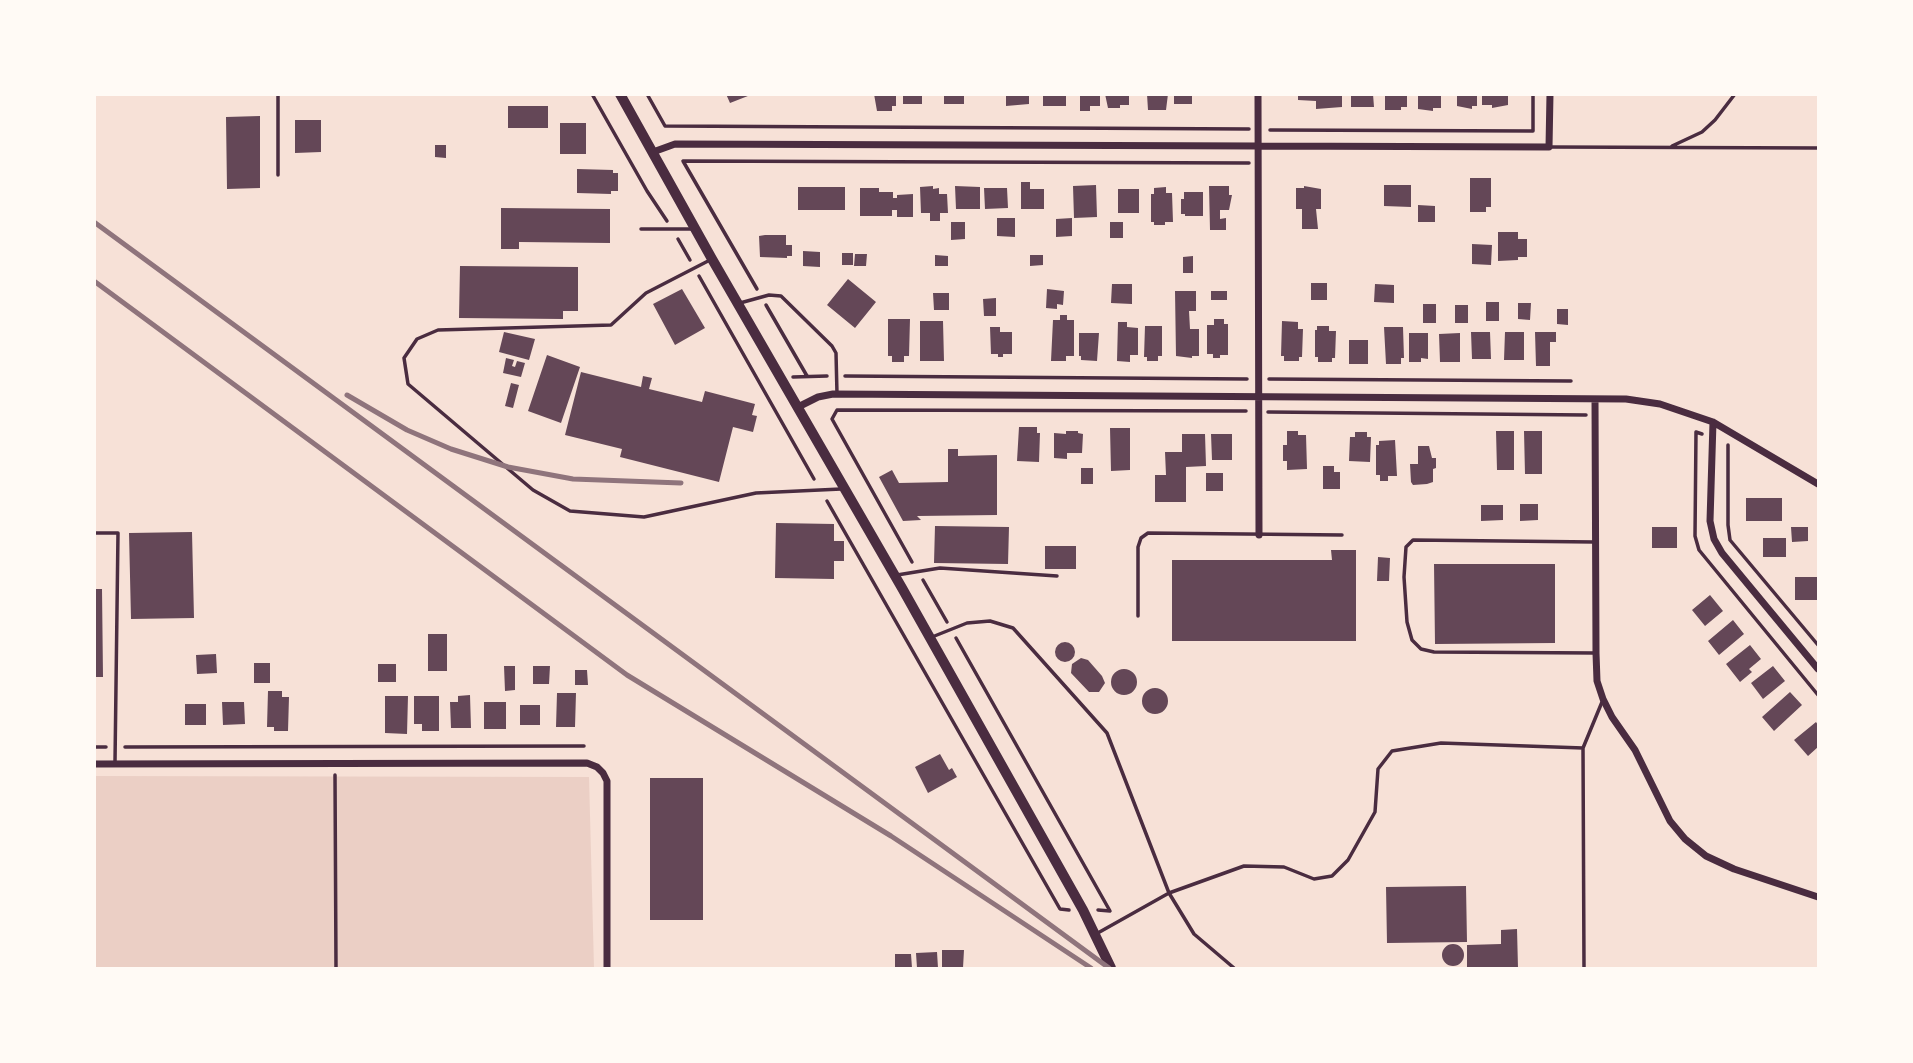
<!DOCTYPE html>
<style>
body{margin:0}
#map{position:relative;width:1913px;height:1063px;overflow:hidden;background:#f7e1d7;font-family:"PT Sans Narrow",sans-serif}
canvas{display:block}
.frame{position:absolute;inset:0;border:96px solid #fffaf5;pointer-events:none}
</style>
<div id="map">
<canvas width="1913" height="1063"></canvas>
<div class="frame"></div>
</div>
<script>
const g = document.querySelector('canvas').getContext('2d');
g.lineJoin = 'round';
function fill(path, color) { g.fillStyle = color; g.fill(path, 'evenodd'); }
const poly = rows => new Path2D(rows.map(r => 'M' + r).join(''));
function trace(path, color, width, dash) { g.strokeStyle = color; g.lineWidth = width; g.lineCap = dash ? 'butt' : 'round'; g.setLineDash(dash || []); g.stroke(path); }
fill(poly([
 [95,776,589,777,594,968,95,968]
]), '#ebcfc5');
fill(poly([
 [726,94,753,94,730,103],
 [874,94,896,94,896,106,892,106,892,111,877,111],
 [903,94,922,94,922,104,903,104],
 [944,94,964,94,964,104,944,104],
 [1006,94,1029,94,1029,104,1006,106],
 [1043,94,1066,94,1066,106,1043,106],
 [1080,94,1100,94,1100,106,1090,106,1090,111,1080,111],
 [1105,94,1129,94,1129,105,1120,105,1120,108,1108,108],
 [1147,94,1168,94,1166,110,1148,110],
 [1174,94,1192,94,1192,104,1174,104],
 [1298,94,1342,94,1342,107,1316,109,1316,101,1298,100],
 [1351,94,1373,94,1374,107,1351,107],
 [1385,94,1407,94,1407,107,1401,107,1401,110,1385,110],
 [1418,94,1441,94,1441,108,1433,108,1433,111,1418,109],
 [1457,94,1477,94,1477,106,1472,106,1472,109,1457,106],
 [1482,94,1508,94,1508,105,1492,108,1492,105,1482,105],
 [508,106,548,106,548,128,508,128],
 [260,116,260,188,227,189,226,117],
 [295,120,321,120,321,152,295,153],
 [560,123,586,123,586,154,560,154],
 [435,145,446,145,446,158,435,157],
 [577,169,613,170,613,173,618,173,618,191,611,191,611,194,577,193],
 [1470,178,1491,178,1491,207,1486,207,1486,212,1470,212],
 [1021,182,1030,182,1030,189,1044,189,1044,209,1021,209],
 [1096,185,1097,217,1074,218,1073,186],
 [1384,185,1411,185,1411,207,1384,206],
 [933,186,933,189,939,188,939,194,947,194,948,213,940,213,940,221,930,221,930,213,921,213,920,187],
 [955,186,980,187,980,209,956,209],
 [1209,186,1229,186,1229,195,1232,195,1229,210,1220,210,1220,219,1226,218,1226,230,1210,230],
 [1304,186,1321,189,1321,209,1316,209,1318,229,1302,229,1302,209,1296,209,1296,188,1304,188],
 [798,187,845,187,845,210,798,210],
 [1166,187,1166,193,1172,193,1173,222,1165,222,1165,225,1154,225,1154,222,1151,222,1151,194,1154,194,1154,188],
 [860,188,879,188,879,192,893,192,893,198,897,198,897,195,913,194,913,217,897,217,897,210,892,210,892,216,860,216],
 [984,188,1007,188,1008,208,985,209],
 [1118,189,1139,189,1139,213,1118,213],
 [1184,192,1203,192,1203,216,1185,216,1185,214,1181,214,1181,199,1184,199],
 [1418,205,1435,206,1435,222,1418,222],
 [501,208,610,209,610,243,519,242,519,249,501,249],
 [997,218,1015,218,1015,237,997,236],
 [1072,218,1072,236,1056,237,1056,219],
 [951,222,965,222,965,239,951,240],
 [1110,222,1123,222,1123,238,1110,238],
 [1498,232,1518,232,1518,239,1527,239,1527,257,1518,257,1518,260,1498,261],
 [765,235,786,235,786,245,792,245,792,256,787,256,787,258,760,257,759,236],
 [1472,244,1492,245,1491,265,1472,264],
 [803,251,820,252,820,267,803,266],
 [842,253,853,253,853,265,842,265],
 [855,254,867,254,866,266,854,266],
 [935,255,948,256,948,266,935,266],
 [1030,255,1043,255,1043,265,1030,266],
 [1193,256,1193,273,1183,273,1183,257],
 [460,266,578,267,578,311,563,311,563,319,459,318],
 [848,279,876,302,855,328,827,305],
 [1311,283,1327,283,1327,300,1311,300],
 [1112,284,1132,284,1132,304,1111,303],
 [1375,284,1394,285,1394,303,1374,302],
 [682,289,705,328,675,345,653,304],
 [1047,289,1064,291,1063,305,1057,304,1057,309,1046,308],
 [1175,291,1196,291,1196,311,1189,311,1190,329,1199,329,1199,356,1192,356,1192,358,1176,356],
 [1211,291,1227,291,1227,300,1211,300],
 [933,293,949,293,949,310,934,310],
 [996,298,996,316,984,316,983,299],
 [1486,302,1499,302,1499,321,1486,321],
 [1518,303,1531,303,1530,320,1518,319],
 [1423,304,1436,304,1436,323,1423,323],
 [1455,305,1468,305,1468,323,1455,323],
 [1557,309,1568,309,1568,325,1557,324],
 [1060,315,1067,315,1067,320,1074,320,1074,356,1066,356,1066,361,1051,361,1053,320,1060,320],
 [888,319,910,319,909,356,904,356,904,362,892,362,892,356,888,356],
 [1214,319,1224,319,1224,324,1228,324,1228,355,1220,355,1220,358,1213,358,1213,354,1207,354,1207,325,1214,325],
 [920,321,943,321,944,361,920,361],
 [1282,321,1298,322,1298,329,1303,329,1302,357,1299,357,1299,361,1284,361,1284,356,1281,356],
 [1118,322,1127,322,1127,327,1138,328,1138,355,1130,355,1130,362,1117,361],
 [1145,326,1162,326,1162,356,1158,356,1158,361,1147,361,1147,357,1144,357],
 [1317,326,1329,326,1329,331,1336,331,1335,358,1332,358,1332,362,1318,362,1318,357,1315,357,1315,330,1317,330],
 [990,327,1000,327,1000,332,1012,332,1012,354,1003,354,1003,357,998,357,998,354,991,354],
 [1384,327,1403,327,1404,358,1401,358,1401,364,1386,364],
 [504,332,535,339,529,360,499,352],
 [1471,332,1490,332,1491,359,1472,359],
 [1505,332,1524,332,1524,360,1504,360],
 [1535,332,1556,332,1556,342,1550,342,1550,366,1536,366],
 [1079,333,1099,333,1097,361,1081,360,1081,356,1079,356],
 [1409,333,1428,333,1428,359,1421,358,1421,362,1409,362],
 [1460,333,1460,362,1440,362,1439,334],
 [1349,340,1368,340,1368,364,1349,364],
 [547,355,580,367,561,423,528,411],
 [506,358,514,360,512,366,515,367,517,361,525,363,521,377,503,373],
 [581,372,641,387,643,376,652,378,649,389,702,402,705,391,755,404,752,415,757,416,753,432,733,427,719,482,620,457,622,449,565,435],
 [511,383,519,385,513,408,505,406],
 [1019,427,1037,427,1037,433,1040,433,1039,462,1017,461],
 [1110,428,1130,428,1130,470,1111,471],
 [1066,431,1078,431,1078,433,1083,434,1082,453,1067,453,1067,459,1054,458,1054,433,1066,434],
 [1287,431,1298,431,1298,435,1306,435,1307,469,1287,470,1287,461,1283,461,1283,445,1287,445],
 [1496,431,1514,431,1514,470,1497,470],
 [1524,431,1542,431,1542,474,1525,474],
 [1355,432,1367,432,1367,437,1371,437,1370,462,1349,461,1350,437,1355,437],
 [1182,434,1205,434,1206,466,1186,467,1186,502,1155,502,1155,475,1166,475,1165,452,1182,452],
 [1211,434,1232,434,1232,460,1212,460],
 [1395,440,1397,476,1388,476,1388,481,1380,481,1380,475,1376,475,1376,445,1379,445,1379,441],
 [1418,446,1429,446,1432,458,1436,458,1436,468,1433,469,1433,482,1427,484,1413,485,1411,482,1410,464,1418,464],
 [948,449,958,449,958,456,997,455,997,515,917,516,921,520,903,521,879,477,892,470,899,483,948,482],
 [1323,466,1334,466,1334,472,1340,472,1340,489,1323,489],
 [1081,468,1093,468,1093,484,1081,484],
 [1206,473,1223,473,1223,491,1206,491],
 [1746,498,1782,498,1782,521,1746,521],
 [1520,504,1538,504,1538,520,1520,521],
 [1481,505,1503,505,1503,520,1481,521],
 [776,523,834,524,834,541,844,541,844,561,834,561,834,579,775,578],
 [935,526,1009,527,1008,564,934,563],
 [1652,527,1677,527,1677,548,1652,548],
 [1791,527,1808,527,1808,541,1792,542],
 [192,532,194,618,131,619,129,533],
 [1763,538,1786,538,1786,557,1763,557],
 [1045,546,1076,546,1076,569,1045,569],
 [1331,550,1356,550,1356,641,1172,641,1172,560,1332,560],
 [1378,557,1390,558,1389,581,1377,581],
 [1434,564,1555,564,1555,643,1435,644],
 [1795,577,1818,577,1818,600,1795,600],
 [94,589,102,589,103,677,94,677],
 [1710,595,1723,611,1705,626,1692,610],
 [1733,620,1744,634,1719,655,1708,641],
 [428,634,447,634,447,671,428,671],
 '1055 652a10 10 0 1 1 20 0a10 10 0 1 1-20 0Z',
 [1750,645,1761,659,1749,669,1752,672,1740,682,1726,664],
 [216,654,217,673,197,674,196,655],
 [1081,658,1088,660,1102,676,1105,683,1099,692,1089,692,1071,673,1072,664],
 [254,663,270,663,270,683,254,683],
 [378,664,396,664,396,682,378,682],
 [504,666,515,666,515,690,505,691],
 [533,666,550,666,549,684,533,684],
 [1773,666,1785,681,1763,699,1751,683],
 '1111 682a13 13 0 1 1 26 0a13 13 0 1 1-26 0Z',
 [575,670,587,670,588,685,575,685],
 '1142 701a13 13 0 1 1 26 0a13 13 0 1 1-26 0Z',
 [268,691,282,691,282,697,289,697,288,731,274,731,274,727,267,727],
 [1790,692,1802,705,1774,731,1762,717],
 [557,693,576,693,575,727,556,727],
 [470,695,471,728,451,728,450,702,458,702,458,696],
 [385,696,408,696,407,734,385,733],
 [414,696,439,696,439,731,422,731,422,724,414,724],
 [222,702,244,702,245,724,223,725],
 [484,702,506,702,506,729,484,729],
 [185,704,206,704,206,725,185,725],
 [520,705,540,705,540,725,520,725],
 [1816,722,1818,725,1818,747,1808,756,1794,740],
 [940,754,949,770,952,768,957,777,928,793,915,767],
 [650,778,703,778,703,920,650,920],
 [1466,886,1467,942,1387,943,1386,887],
 [1517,929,1518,968,1467,968,1467,945,1501,944,1501,930],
 '1442 955a11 11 0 1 1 22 0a11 11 0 1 1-22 0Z',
 [942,950,964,950,963,968,942,968],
 [937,952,938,968,917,968,916,953],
 [895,954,911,954,912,968,895,968]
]), '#644757');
trace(poly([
 [592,94,647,191,667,221],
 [647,94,665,126,1249,129],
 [1270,130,1533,131,1533,94],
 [678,239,690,260],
 [699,276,814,479],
 [757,289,683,161,1249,163],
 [766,305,807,376],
 [845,376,1247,379],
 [793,377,827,376],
 [1269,379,1571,381],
 [1268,412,1586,415],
 [1702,434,1696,432,1695,536,1699,550,1818,695],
 [1728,445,1728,525,1730,540,1818,645],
 [827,501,1060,909,1069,910],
 [912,562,832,419,837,410,1246,411],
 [923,580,947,622],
 [956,638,1110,911,1098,910],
 [94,747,106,747],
 [125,747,584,746],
 [335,775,336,968]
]), '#4a2c40', 3.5);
trace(poly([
 [278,94,278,175],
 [1672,146,1702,132,1715,120,1735,94],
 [1551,147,1818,148],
 [641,229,694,229],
 [710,260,646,293,611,325,438,330,417,339,404,358,408,384,533,490,570,511,644,517,756,493,841,489],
 [740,303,769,295,781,296,832,346,836,353,837,394],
 [94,533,118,533,115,762],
 [1594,542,1413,540,1406,547,1404,577,1407,622,1412,640,1421,649,1434,652,1595,653],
 [897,575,940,568,1057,576],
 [1138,616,1138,547,1141,538,1148,533,1342,535],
 [932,637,967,623,990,621,1013,628,1107,733,1169,893,1194,934,1234,968],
 [1096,934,1169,893,1244,866,1284,867,1314,879,1332,876,1348,860,1375,812,1378,769,1392,751,1441,743,1583,748],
 [1584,968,1583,748,1602,702]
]), '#4a2c40', 3.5);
trace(poly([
 [1258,94,1259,535],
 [653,152,675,144,1549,147,1550,94],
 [1595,399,1596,653,1597,681,1603,699,1612,717,1635,750,1670,821,1685,839,1706,856,1734,869,1818,897],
 [798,407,818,397,833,394,1626,399,1660,404,1713,422,1818,484],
 [1713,422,1710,521,1714,539,1722,553,1818,669],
 [94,764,587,763,597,767,603,773,607,781,607,968]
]), '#4a2c40', 7);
trace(poly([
 [620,94,712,259,902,588,1083,910,1111,968]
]), '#4a2c40', 10);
trace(poly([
 [94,222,1109,968],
 [94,281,627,675,891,836,1091,968],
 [347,395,407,430,451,449,508,467,573,479,681,483]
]), '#8f747c', 5);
</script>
